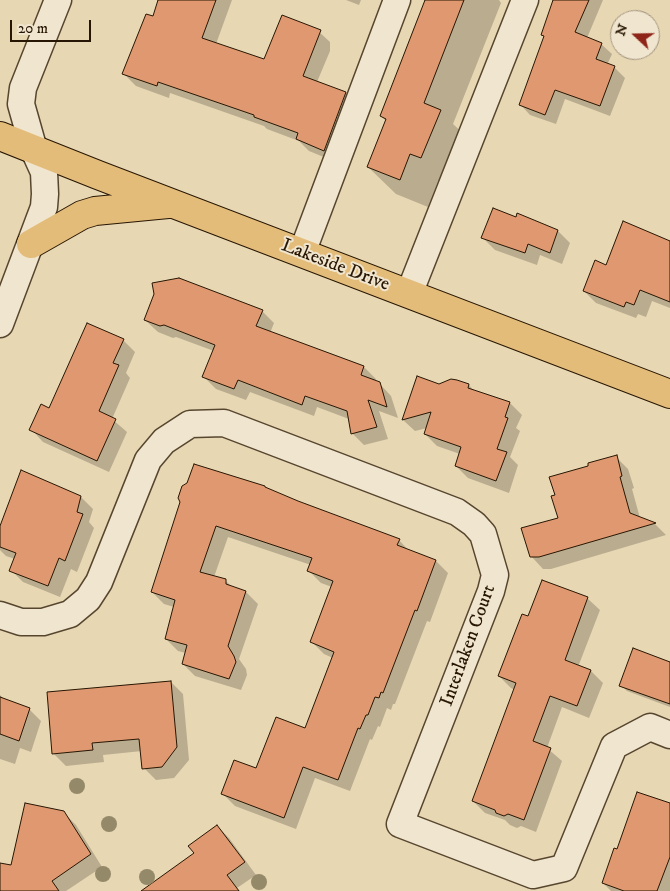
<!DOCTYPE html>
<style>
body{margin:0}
#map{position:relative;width:670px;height:891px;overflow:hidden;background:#e8d7b3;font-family:"IM FELL DW Pica",serif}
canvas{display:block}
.north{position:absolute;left:610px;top:10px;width:50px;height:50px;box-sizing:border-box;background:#f0e5ce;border:1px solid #a0927d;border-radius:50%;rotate:291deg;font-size:14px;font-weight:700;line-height:20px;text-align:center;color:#271603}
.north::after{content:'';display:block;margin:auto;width:18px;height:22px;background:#8f2418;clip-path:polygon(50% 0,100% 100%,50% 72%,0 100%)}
.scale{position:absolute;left:10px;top:20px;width:81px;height:22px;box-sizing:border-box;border:2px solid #271603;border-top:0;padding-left:6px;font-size:15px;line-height:18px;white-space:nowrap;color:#271603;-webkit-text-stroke:4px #f0e5ce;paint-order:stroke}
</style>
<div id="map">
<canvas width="670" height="891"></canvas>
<div class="north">N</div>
<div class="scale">20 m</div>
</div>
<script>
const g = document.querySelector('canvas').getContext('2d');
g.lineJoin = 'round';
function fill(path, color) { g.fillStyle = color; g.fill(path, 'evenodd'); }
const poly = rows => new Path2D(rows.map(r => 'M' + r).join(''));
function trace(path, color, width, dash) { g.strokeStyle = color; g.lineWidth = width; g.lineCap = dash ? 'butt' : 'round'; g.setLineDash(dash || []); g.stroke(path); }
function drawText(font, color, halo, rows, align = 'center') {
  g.font = font + ' "IM FELL DW Pica",serif'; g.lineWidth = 4; g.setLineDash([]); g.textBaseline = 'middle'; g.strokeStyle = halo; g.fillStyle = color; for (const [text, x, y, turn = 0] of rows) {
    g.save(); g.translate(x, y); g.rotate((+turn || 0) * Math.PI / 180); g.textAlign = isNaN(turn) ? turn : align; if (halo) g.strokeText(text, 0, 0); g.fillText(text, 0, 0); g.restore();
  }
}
fill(poly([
 [160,0,232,0,216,44,265,61,317,30,330,42,330,51,317,82,346,93,358,105,336,162,309,151,299,141,267,129,264,126,170,93,169,98,136,86,124,74,153,18],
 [346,0,361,0,359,5],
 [427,0,499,0,501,3,453,124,468,138,449,185,438,181,428,207,396,194,368,167,386,121,381,116],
 [554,0,603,0,587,38,601,44,612,54,607,65,614,67,625,78,610,116,565,99,556,124,530,115,520,104,545,37],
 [518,215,558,231,570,243,562,264,540,255,537,265,495,250,483,238,517,218],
 [670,242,670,308,652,301,646,317,638,314,636,318,596,303,584,291,607,267],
 [262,311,274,323,270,333,364,367,376,379,375,382,379,383,391,396,398,418,379,411,388,439,364,445,352,433,349,419,317,407,314,416,250,392,246,400,216,389,204,377,214,351,176,337,173,338,158,332,145,320],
 [123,340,135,352,126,373,130,378,112,419,127,432,109,472,43,442,31,429,49,410],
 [457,381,469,385,474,391,510,403,522,415,516,428,520,431,510,457,518,465,509,493,468,478,456,466,460,454,437,446,425,434,427,428,415,431,403,420,439,385],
 [616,457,628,469,634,488,632,489,640,518,655,524,666,535,551,569,543,569,531,556,560,518,590,467],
 [267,490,399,540,410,552,436,561,448,573,430,622,427,621,395,704,393,704,391,710,387,708,380,727,378,726,372,740,370,739,350,791,315,778,296,829,235,806,223,794,257,770,306,730,333,658,324,654,312,642,332,587,321,583,309,571,311,565,228,537,214,577,225,580,232,587,246,592,258,604,239,659,246,669,247,675,241,690,195,676,183,664,186,653,178,651,166,639,174,607,164,604,152,592,182,501],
 [81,497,93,509,89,522,94,528,77,572,71,569,60,597,23,582,11,570,15,559,6,556,0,550,0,529],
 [587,598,600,610,578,667,591,671,603,683,589,718,562,707,547,748,562,761,536,832,521,826,517,828,510,825,505,820,485,813,473,801,515,690,511,688,499,676,529,618],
 [670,663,670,707,627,691,621,685],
 [171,682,183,694,189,760,174,778,156,780,144,768,142,751,103,755,104,762,66,766,54,754],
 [0,695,6,701,29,709,41,721,31,752,20,748,15,764,0,759],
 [670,805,670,891,611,891,603,883,618,851],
 [64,813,76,825,102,867,66,891,0,891,0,864,12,867],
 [217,826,229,838,256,875,237,888,240,891,144,891,196,853]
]), '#0003');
const building = poly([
 [158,0,216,0,202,38,264,59,282,15,321,30,303,76,346,92,324,151,296,139,298,133,254,117,254,115,158,82,157,86,122,74,146,14,153,16,158,0],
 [425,0,464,0,424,103,441,110,421,158,410,154,400,180,367,167,386,119,380,116,425,0],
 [553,0,589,0,575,32,602,43,596,59,615,66,600,106,555,90,545,115,519,105,544,36,541,35,553,0],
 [493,208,516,217,517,213,558,230,550,253,528,244,525,253,481,238,493,208],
 [623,221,670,241,670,302,640,290,634,305,626,302,624,307,583,291,595,260,606,265,623,221],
 [179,278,263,310,256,326,364,366,361,375,380,382,387,407,368,400,377,427,351,434,347,411,305,396,302,405,238,380,234,389,202,377,215,345,164,325,160,326,144,320,154,294,152,283,179,278],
 [87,323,124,339,113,363,119,365,99,411,116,419,97,461,29,430,41,404,49,408,87,323],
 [417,376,439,384,451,379,457,380,469,384,468,388,510,402,505,417,508,418,497,449,507,452,496,481,455,466,461,447,424,434,431,412,402,420,417,376],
 [617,455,622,476,620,477,630,513,656,523,539,557,530,557,521,528,558,518,551,496,555,495,549,477,588,466,588,463,617,455],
 [194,464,265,486,265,487,298,501,400,539,397,545,436,560,417,611,415,610,383,693,381,692,379,698,375,697,368,715,366,715,360,729,358,728,338,780,303,767,284,818,221,794,234,760,256,768,276,717,305,728,334,652,310,642,333,581,307,571,312,558,216,526,200,572,226,579,226,584,246,591,228,646,234,656,236,662,229,679,182,664,187,645,165,639,175,600,151,592,180,502,178,498,182,486,187,483,194,464],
 [21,470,81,496,77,512,83,514,65,561,59,558,48,586,9,571,16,553,0,547,0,526,21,470],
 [542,580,588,597,565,660,591,670,577,706,550,696,533,741,551,748,524,820,508,814,504,816,496,813,495,810,472,801,516,683,498,676,522,614,528,616,542,580],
 [633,648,670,662,670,704,619,686,633,648],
 [171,681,177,747,162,767,142,769,139,739,92,743,93,750,52,754,47,692,171,681],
 [0,697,30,708,19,741,0,734,0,697],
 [637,792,670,803,670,857,657,891,624,891,602,883,614,848,617,849,637,792],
 [25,803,64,811,91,854,52,881,59,891,0,891,0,863,11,865,25,803],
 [217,825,245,862,227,875,239,891,141,891,194,853,188,846,217,825]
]);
fill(building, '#df986f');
trace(building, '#271603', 1);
const minor = poly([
 [302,253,397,0],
 [409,294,525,0],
 [0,324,44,207,45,194,44,172,34,150,21,104,23,88,58,0],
 [0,615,21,622,43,622,70,614,88,599,99,582,148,460,164,441,190,424,224,423,457,512,474,524,483,534,495,575,491,591,400,824,533,875,564,868,614,746,650,727,670,735]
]);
const major = poly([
 [0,136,98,175,670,394],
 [31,244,82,215,95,211,168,204]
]);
trace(minor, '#57462f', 29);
trace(major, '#271603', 30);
trace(minor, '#f0e5ce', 26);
trace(major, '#e4bc7a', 28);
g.fillStyle = '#948969';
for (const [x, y] of [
 [77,786],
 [109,824],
 [103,874],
 [147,877],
 [259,882]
]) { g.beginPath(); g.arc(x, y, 8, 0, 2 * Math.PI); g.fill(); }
drawText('19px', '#271603', '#f0e5ce', [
 ["Lakeside Drive",335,266,21],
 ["Interlaken Court",469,646,-70]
]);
</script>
